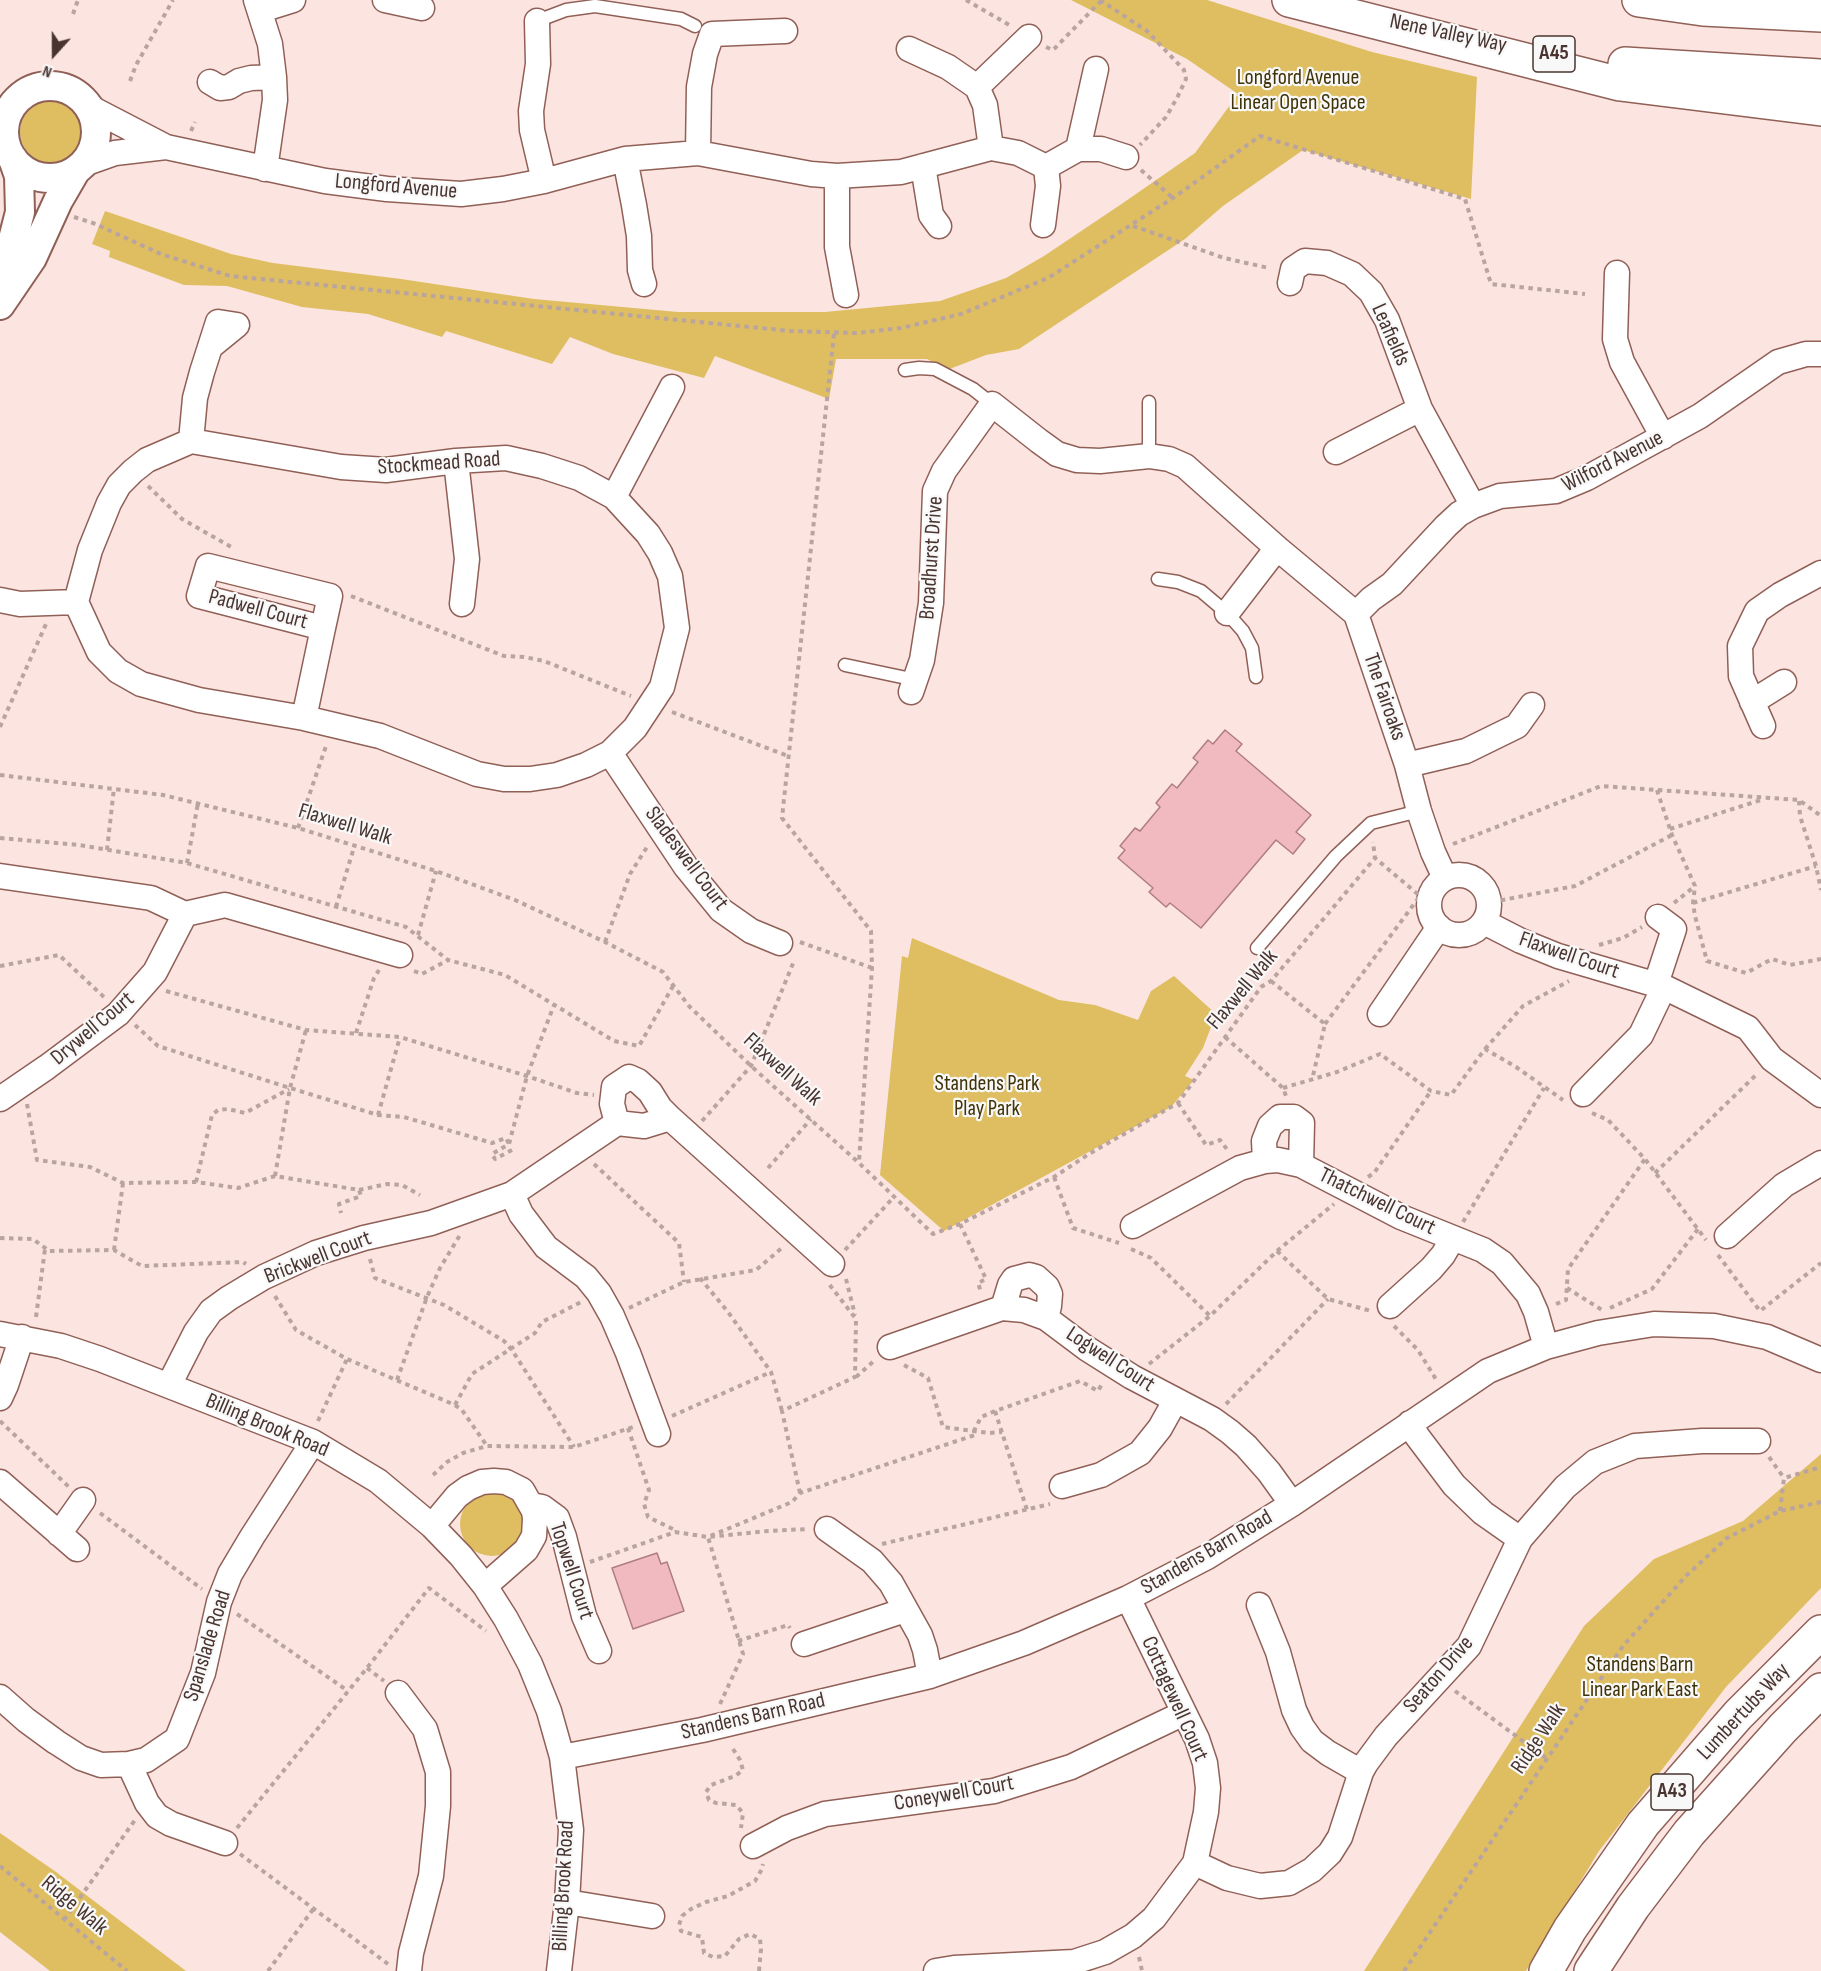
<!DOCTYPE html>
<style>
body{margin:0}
#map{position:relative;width:1821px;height:1971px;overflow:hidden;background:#fce5e1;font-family:"Sofia Sans Condensed",sans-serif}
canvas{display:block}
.north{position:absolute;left:24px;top:24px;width:60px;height:60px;-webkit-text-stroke:4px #f8f8f8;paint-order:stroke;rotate:201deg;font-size:16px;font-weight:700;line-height:24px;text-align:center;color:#493430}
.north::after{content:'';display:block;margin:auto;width:21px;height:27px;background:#493430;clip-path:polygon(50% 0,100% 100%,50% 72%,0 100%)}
</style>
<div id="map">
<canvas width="1821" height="1971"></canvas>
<div class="north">N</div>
</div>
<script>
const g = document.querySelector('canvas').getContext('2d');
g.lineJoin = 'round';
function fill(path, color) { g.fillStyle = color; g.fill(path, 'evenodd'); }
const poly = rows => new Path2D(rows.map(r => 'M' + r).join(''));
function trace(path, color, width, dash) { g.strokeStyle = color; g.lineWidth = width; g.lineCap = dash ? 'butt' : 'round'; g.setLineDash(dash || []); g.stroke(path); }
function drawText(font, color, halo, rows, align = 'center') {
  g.font = font + ' "Sofia Sans Condensed",sans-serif'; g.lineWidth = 4.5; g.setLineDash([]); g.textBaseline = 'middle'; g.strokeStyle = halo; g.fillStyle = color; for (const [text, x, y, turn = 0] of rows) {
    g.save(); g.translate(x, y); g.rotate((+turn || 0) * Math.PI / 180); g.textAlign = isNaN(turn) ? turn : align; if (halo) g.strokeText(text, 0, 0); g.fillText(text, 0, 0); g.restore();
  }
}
fill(poly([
 [1071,0,1207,0,1372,52,1477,77,1471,199,1303,150,1223,206,1185,239,1019,349,986,355,947,370,927,359,836,359,829,399,715,356,704,378,613,354,570,337,552,364,446,331,442,337,368,314,302,307,227,286,184,285,109,257,110,251,92,244,105,211,231,254,273,263,401,279,534,299,678,312,825,312,940,301,1006,278,1044,256,1123,203,1195,153,1238,94,1187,59],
 '20 132a31 31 0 1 1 62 0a31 31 0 1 1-62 0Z',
 [912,938,1059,1000,1095,1005,1138,1020,1151,991,1174,976,1216,1014,1203,1048,1185,1076,1194,1080,1171,1107,944,1231,880,1175,902,956,908,958],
 [1821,1454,1821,1588,1726,1687,1599,1851,1526,1971,1364,1971,1584,1626,1654,1559,1743,1521],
 '460 1524a32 32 0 1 1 64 0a32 32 0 1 1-64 0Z',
 [0,1833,56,1872,186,1971,50,1971,0,1932]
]), '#debe61');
const building = poly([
 [1225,730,1242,744,1236,751,1311,815,1296,832,1305,839,1293,854,1276,840,1201,928,1170,903,1166,907,1149,892,1153,888,1118,858,1125,850,1120,846,1135,828,1140,831,1160,807,1156,803,1172,784,1177,788,1198,762,1193,758,1208,740,1213,744,1225,730],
 [657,1553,661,1564,667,1562,684,1611,633,1629,612,1568,657,1553]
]);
fill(building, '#f1bac1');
trace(building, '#af7c83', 1.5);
const service = poly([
 [537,21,566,10,595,6,681,19,695,26],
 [905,370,919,368,935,369,973,389,992,404],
 [1149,456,1149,402],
 [1158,579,1178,582,1201,591,1227,613,1243,631,1252,648,1256,677],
 [845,665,916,680],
 [1257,948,1336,856,1371,823,1419,811]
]);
const minor = poly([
 [256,0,270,44,274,77,275,100,265,169],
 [385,0,422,8],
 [261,10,293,0],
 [537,21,538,64,531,111,532,130,544,181],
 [909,49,948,67,977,87,985,105,991,148],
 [210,82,220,88,229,87,239,81,251,78,274,77],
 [977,87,1029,37],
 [89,107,166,147,325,181,387,189,461,194,503,189,544,181,625,159,698,153,811,174,837,176,901,172,991,148,1018,153,1046,167,1078,149,1101,149,1126,157],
 [1078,149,1096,69],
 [698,153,699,87,705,54,712,34,785,31],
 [625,159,634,205,639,236,640,270,644,284],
 [84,164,115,153,166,147],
 [923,166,931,215,939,226],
 [837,176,837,247,846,295],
 [1043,225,1048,186,1046,167],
 [1617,273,1615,339,1622,362,1663,437],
 [1290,283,1293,269,1305,261,1327,263,1352,274,1371,292,1387,320,1420,409,1473,506],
 [191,441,195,398,202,372,218,322,237,325,210,347],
 [1336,452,1420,409],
 [456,461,467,559,462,604],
 [614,497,672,387],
 [0,600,20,604,76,602,90,550,109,503,119,485,133,471,147,460,191,441,341,467,386,470,456,461,506,458,542,466,579,478,614,497,648,534,660,553,670,576,677,628,662,687,635,728,610,753,586,765,557,775,530,779,504,779,477,774,380,736,304,718,199,700,141,684,118,671,99,652,76,602],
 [1227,613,1277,548],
 [1356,614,1371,599,1392,584,1446,526,1459,514,1473,506,1500,496,1556,491,1587,478,1700,416,1778,362,1806,354,1821,354],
 [911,692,922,660,931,603,935,491,944,471,992,404,1039,441,1057,454,1077,460,1100,461,1149,456,1169,459,1185,466,1277,548,1356,614,1407,765,1419,811,1433,852,1445,878],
 [1752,702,1784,682],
 [304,718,323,628,199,596,208,566,330,596,323,628],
 [1763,726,1741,676,1740,646,1757,611,1780,595,1821,573],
 [610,753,686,867,721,910,751,931,780,943],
 [1407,765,1466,751,1517,726,1532,705],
 '1429 905a30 30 0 1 1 60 0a30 30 0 1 1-60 0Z',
 [0,876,151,898,185,914],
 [1484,922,1521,941,1558,956,1664,987,1748,1028,1772,1059,1821,1095],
 [1656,984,1674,929,1658,917],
 [1380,1014,1439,927],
 [1583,1094,1641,1035,1664,987],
 [0,1099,47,1067,118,1014,155,972,185,914,225,905,400,955],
 [617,1123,612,1104,614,1087,629,1077,638,1081,650,1092,660,1108,670,1118],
 [1265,1161,1264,1141,1270,1126,1280,1117,1294,1117,1302,1123,1301,1165],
 [512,1194,521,1214,546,1247,586,1277,599,1293,612,1316,628,1353,658,1434],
 [1133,1226,1240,1168,1265,1161,1278,1160,1301,1165,1401,1217,1483,1250,1502,1263,1528,1294,1536,1312,1546,1347],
 [1727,1236,1784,1185,1821,1163],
 [1390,1306,1431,1269,1443,1255,1453,1238],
 [1003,1308,1010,1285,1014,1279,1029,1275,1036,1277,1047,1287,1050,1294,1049,1306,1046,1318],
 [0,1334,61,1346,100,1359,313,1442,378,1481,432,1526,461,1556,485,1586,506,1619,530,1664,549,1711,562,1757,571,1830,567,1902,559,1971],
 [890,1347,1002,1308,1024,1310,1046,1318,1086,1348,1132,1377,1212,1419,1230,1432,1246,1446,1269,1472,1292,1504],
 [169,1385,196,1332,211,1311,229,1298,264,1277,316,1253,364,1238,431,1223,512,1194,617,1123,644,1126,670,1118,832,1264],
 [0,1398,6,1385,22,1337],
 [1410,1423,1417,1436,1454,1485,1483,1513,1520,1539],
 [0,1482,77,1549],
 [1062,1486,1101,1475,1140,1453,1160,1428,1175,1401],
 [531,1505,542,1507,557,1518,564,1537,584,1616,599,1651],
 [432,1526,457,1496,468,1488,482,1482,494,1481,506,1482,522,1490,534,1511,535,1519,534,1536,526,1550,485,1586],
 [827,1529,872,1561,891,1583,920,1635,925,1650,930,1676],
 [59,1534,83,1500],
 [1259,1605,1278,1652,1294,1710,1302,1727,1312,1741,1328,1753,1361,1772],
 [804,1644,905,1610],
 [398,1693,425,1729,438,1772,438,1806,431,1876,411,1953,409,1971],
 [0,1697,26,1720,56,1742,81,1758,101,1765,129,1764,146,1760,177,1739,203,1673,219,1602,230,1574,252,1537,313,1442],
 [562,1757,702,1730,930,1676,1024,1643,1128,1598,1207,1557,1292,1504,1488,1371,1546,1347,1598,1333,1654,1324,1714,1326,1767,1337,1821,1360],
 [129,1764,147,1803,157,1816,171,1824,225,1843],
 [753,1846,787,1828,825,1814,994,1791,1071,1767,1184,1713],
 [1195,1863,1227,1878,1260,1886,1289,1883,1312,1870,1330,1853,1340,1837,1361,1772,1366,1763,1386,1736,1469,1646,1520,1539,1565,1487,1595,1462,1635,1446,1702,1441,1758,1441],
 [567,1902,652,1916],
 [936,1971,954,1968,1074,1962,1105,1952,1133,1936,1154,1918,1195,1863,1206,1812,1208,1788,1205,1763,1197,1739,1128,1598]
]);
const tertiary = poly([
 '4 132a46 46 0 1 1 92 0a46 46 0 1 1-92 0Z',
 [3,294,10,251,20,212,19,176,13,159],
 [0,305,32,258,58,201,76,170]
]);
const trunk = poly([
 [1289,0,1620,84,1821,109],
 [1639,0,1703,9,1821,15],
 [1625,64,1821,76],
 [1546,1971,1570,1929,1643,1824,1738,1715,1821,1632],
 [1591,1971,1633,1907,1689,1833,1783,1728,1821,1690]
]);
trace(service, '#906057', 15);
trace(minor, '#906057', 27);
trace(tertiary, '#906057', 32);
trace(trunk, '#906057', 36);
trace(poly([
 [966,0,1011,26],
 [1100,0,1147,31,1184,70,1186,79,1177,98,1166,117,1140,145],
 [73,14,78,0],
 [1046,47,1053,50,1101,1],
 [130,81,136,65,173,0],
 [191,131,195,122],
 [1141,170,1173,198],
 [74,217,93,223,161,254,230,276,791,331,856,333,901,328,961,314,1048,278,1173,198,1260,136,1465,199,1491,284,1585,294],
 [1133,226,1224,258,1269,268],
 [834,334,782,818,871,931,872,968,859,1162],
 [148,486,182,519,233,548],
 [351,596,504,656,524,657,544,661,631,696],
 [672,712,788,756],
 [0,727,46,624],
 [0,775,163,795,298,828,436,871,515,900,605,942,663,972,689,1006,751,1066,859,1163,933,1234,960,1224,1054,1177,1089,1154,1178,1103,1261,987,1271,981,1375,858,1373,842],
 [1657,790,1672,835,1695,886,1693,903,1695,916,1707,961,1746,973,1772,959,1790,965,1821,959],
 [1799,801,1800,816,1816,866,1821,890],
 [298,828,327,743],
 [1670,829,1764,799],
 [0,838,79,845,187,863,406,927,448,960,505,975,614,1041,639,1046,673,986],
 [1453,844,1601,786,1799,800,1821,816],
 [107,850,114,788],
 [187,863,198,803],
 [1492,902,1575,886,1672,835],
 [1674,903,1695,886],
 [1693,903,1816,866],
 [336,907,355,844],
 [418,935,436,871],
 [605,942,630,874,647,847],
 [800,942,872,968],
 [1599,945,1623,938,1642,927],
 [0,966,59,955,105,998],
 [414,971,422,974,448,960],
 [1271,981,1325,1024,1312,1080],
 [166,991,306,1030,400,1037,527,1076,577,1093,594,1095],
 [1325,1024,1420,896,1375,858],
 [135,1025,158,1046,290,1088,378,1115,404,1117,492,1143,506,1138,509,1144],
 [356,1033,374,978,379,970],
 [1225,1037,1283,1088,1286,1096],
 [1485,1049,1523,1006,1569,981],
 [1283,1088,1337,1072,1380,1054,1431,1091,1451,1095,1485,1049,1516,1067,1563,1100],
 [1178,1103,1206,1145,1220,1140,1229,1152],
 [27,1104,37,1160,90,1167,123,1183,196,1182,238,1188,275,1176,359,1190,361,1196,339,1204,341,1213],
 [1592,1113,1608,1120,1645,1159,1706,1240],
 [378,1115,400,1037],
 [702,1121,751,1066,794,961],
 [512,1150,495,1159,492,1154,509,1144,527,1076,554,1005],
 [594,1164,679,1243,684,1282],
 [768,1168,811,1119],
 [1655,1173,1758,1073],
 [275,1176,290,1088,306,1030],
 [1054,1177,1073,1228,1119,1243],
 [1368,1177,1374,1173,1431,1091],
 [196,1182,212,1115,218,1110,228,1109,245,1113,289,1089],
 [359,1190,387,1184,402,1185,420,1195],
 [1463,1222,1544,1088],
 [960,1224,986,1279,978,1283,981,1292],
 [0,1238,33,1239,49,1251,114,1250,142,1266,243,1262,246,1264],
 [1131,1249,1151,1258,1210,1316],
 [114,1250,123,1183],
 [845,1250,893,1198],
 [1277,1251,1328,1299,1371,1311],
 [1718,1255,1760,1311,1821,1263],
 [370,1259,375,1278,444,1305,504,1341,512,1350,574,1447],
 [700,1278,728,1312,771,1372,782,1411],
 [846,1279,855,1315],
 [1567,1288,1602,1310],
 [275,1296,296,1330,347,1359,455,1405,462,1410,487,1446],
 [1556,1304,1566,1300,1568,1269,1645,1159],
 [629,1308,684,1282,756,1270,783,1247],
 [1610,1308,1652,1289,1698,1229],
 [36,1317,45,1249],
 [1394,1326,1418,1350,1437,1381],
 [1149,1364,1210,1316,1277,1251,1334,1204],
 [904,1365,928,1378,943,1427,989,1433,1002,1432],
 [856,1377,875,1360],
 [397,1380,427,1297,440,1268,460,1235],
 [1226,1404,1328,1299],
 [455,1405,472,1374,535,1333,542,1322,581,1302],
 [995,1411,1027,1510],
 [672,1416,771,1372],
 [0,1421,69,1487],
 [318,1421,347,1359],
 [628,1428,649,1490,644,1504,648,1517,673,1529,675,1532],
 [1769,1457,1784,1478],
 [433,1475,447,1462,463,1453,487,1446,574,1447,633,1427],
 [800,1493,782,1411,855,1377,856,1319,829,1284],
 [1780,1511,1784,1478,1821,1467],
 [100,1513,202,1589],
 [882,1544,1050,1504],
 [590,1562,675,1532,708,1537,768,1531,808,1529],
 [237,1614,348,1691],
 [738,1641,788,1625,790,1628],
 [367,1668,384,1681],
 [1455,1691,1546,1758],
 [720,1704,743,1654,708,1537,792,1502,800,1493,975,1435,974,1431,981,1417,995,1411,1080,1381,1098,1391,1102,1384],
 [733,1749,740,1760,743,1770,735,1776,711,1785,706,1792,709,1800,716,1803,736,1805,743,1813,741,1828],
 [237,1828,367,1668,429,1588,486,1631],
 [240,1854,388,1964],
 [0,1866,127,1971],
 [64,1920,135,1820],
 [1139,1957,1142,1971],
 [268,1971,314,1908],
 [759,1971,761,1949,760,1939,750,1934,739,1939,725,1956,713,1957,704,1953,702,1937,681,1931,679,1925,682,1916,691,1909,706,1902,728,1896,755,1881,762,1869,763,1864],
 [1404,1971,1623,1646,1686,1576,1727,1538,1780,1511,1821,1502]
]), '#baa4a0', 4, [4.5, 4.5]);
trace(service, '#fff', 12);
trace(minor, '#fff', 24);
trace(tertiary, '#fff', 28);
trace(trunk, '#fff', 33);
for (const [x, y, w] of [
 [1554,54,42],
 [1672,1792,42]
]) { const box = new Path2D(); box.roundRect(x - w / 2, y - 18, w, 36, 4.5); g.fillStyle = '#f8f8f8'; g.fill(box); trace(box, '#493430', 1.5); }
drawText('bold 21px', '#493430', null, [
 ["A45",1554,54],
 ["A43",1672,1792]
]);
drawText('22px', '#493430', '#f8f8f8', [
 ["Nene Valley Way",1448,34,12],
 ["Longford Avenue",396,187,5],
 ["Leafields",1390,335,66],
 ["Wilford Avenue",1613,462,-27],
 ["Stockmead Road",439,464,-4],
 ["Broadhurst Drive",932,558,-86],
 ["Padwell Court",258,610,15],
 ["The Fairoaks",1384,697,71],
 ["Flaxwell Walk",345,825,17],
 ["Sladeswell Court",686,859,53],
 ["Flaxwell Court",1569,956,19],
 ["Flaxwell Walk",1243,990,-50],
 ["Drywell Court",93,1029,-40],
 ["Flaxwell Walk",782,1070,42],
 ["Thatchwell Court",1377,1202,26],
 ["Brickwell Court",318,1258,-21],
 ["Logwell Court",1110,1360,33],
 ["Billing Brook Road",267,1426,23],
 ["Standens Barn Road",1207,1553,-30],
 ["Topwell Court",571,1571,72],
 ["Spanslade Road",208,1646,-73],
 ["Seaton Drive",1439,1675,-49],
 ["Cottagewell Court",1174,1699,66],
 ["Lumbertubs Way",1744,1712,-47],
 ["Standens Barn Road",753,1717,-13],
 ["Ridge Walk",1539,1739,-56],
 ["Coneywell Court",954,1794,-10],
 ["Billing Brook Road",564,1886,-87],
 ["Ridge Walk",74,1906,40]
]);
drawText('22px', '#403308', '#f8f8f8', [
 ["Longford Avenue",1298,78],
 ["Linear Open Space",1298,103],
 ["Standens Park",987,1084],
 ["Play Park",987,1109],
 ["Standens Barn",1640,1665],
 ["Linear Park East",1640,1690]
]);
</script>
